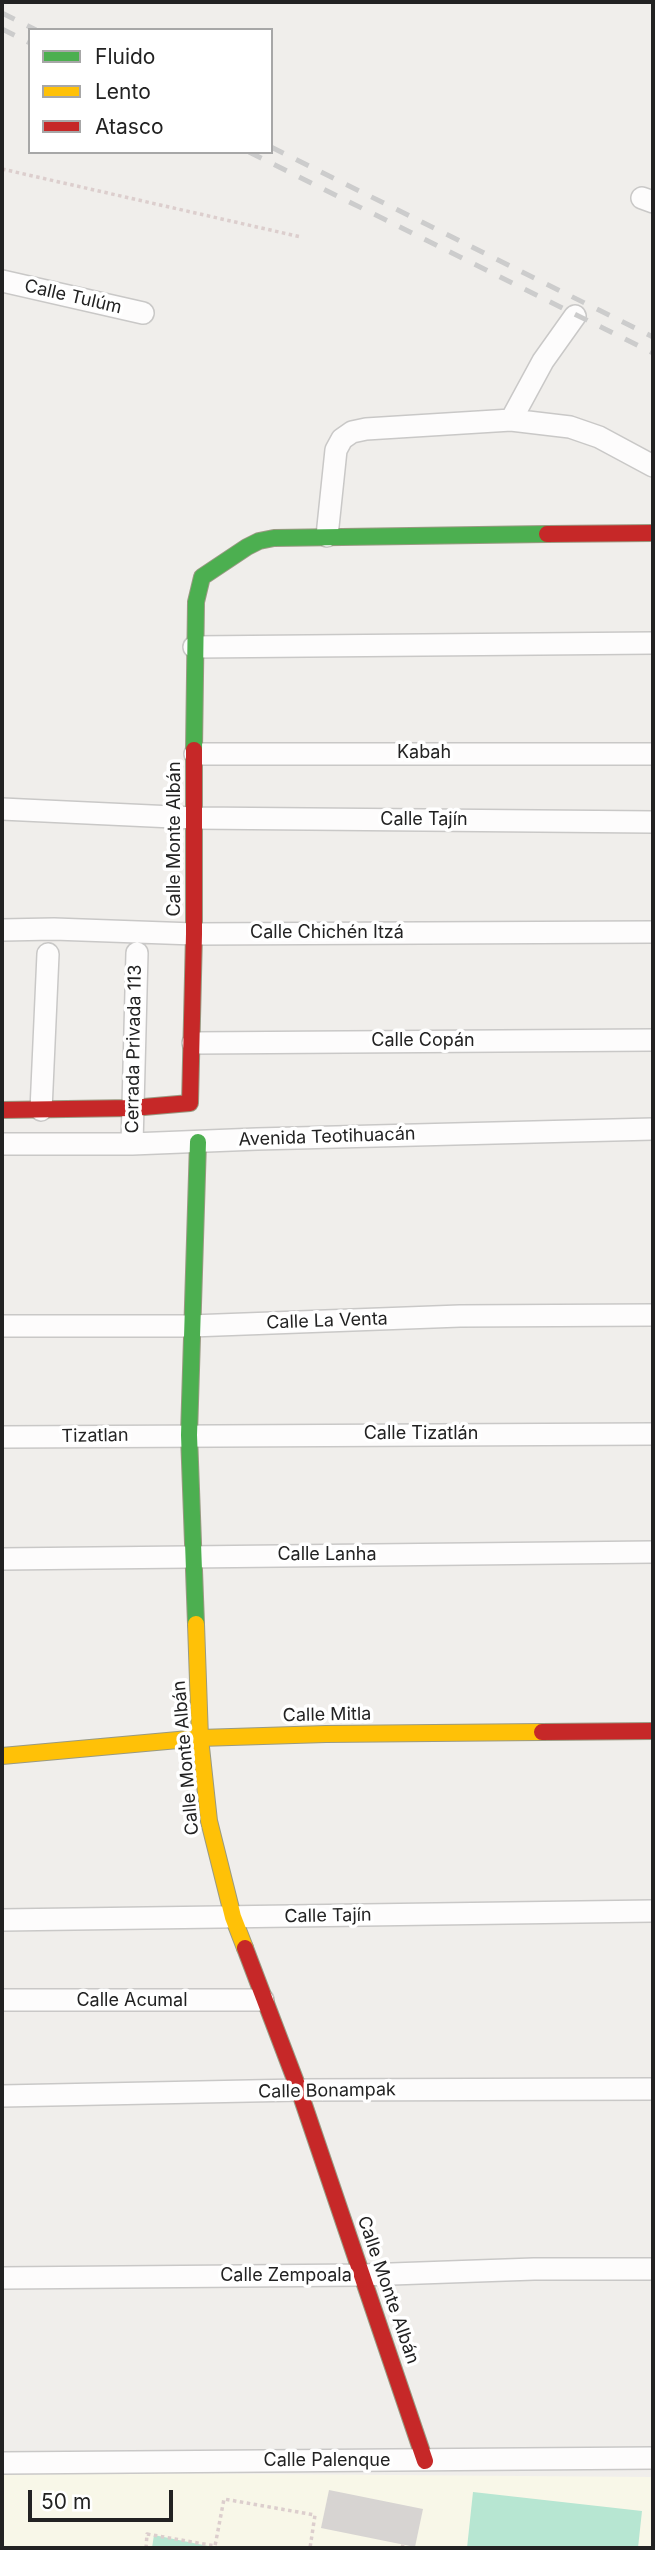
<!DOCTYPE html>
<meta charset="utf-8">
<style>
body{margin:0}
#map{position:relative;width:655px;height:2550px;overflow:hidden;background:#f0eeeb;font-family:Inter,sans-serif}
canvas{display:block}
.frame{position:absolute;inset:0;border:4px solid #222;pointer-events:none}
.legend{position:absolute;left:28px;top:28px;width:245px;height:126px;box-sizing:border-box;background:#fff;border:2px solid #a7a7a7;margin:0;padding:9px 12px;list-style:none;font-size:21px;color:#222}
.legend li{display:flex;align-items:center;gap:14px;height:35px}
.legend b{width:35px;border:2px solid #a7a7a7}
.scale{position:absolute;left:28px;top:2490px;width:145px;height:32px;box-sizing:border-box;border:4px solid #222;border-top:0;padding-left:9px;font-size:21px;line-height:24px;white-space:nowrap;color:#222;-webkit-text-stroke:5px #fff;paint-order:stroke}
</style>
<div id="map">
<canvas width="655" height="2550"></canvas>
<div class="frame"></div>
<ul class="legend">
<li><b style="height:9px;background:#4caf50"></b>Fluido</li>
<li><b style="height:9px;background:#ffc107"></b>Lento</li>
<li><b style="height:9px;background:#c62828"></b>Atasco</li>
</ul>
<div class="scale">50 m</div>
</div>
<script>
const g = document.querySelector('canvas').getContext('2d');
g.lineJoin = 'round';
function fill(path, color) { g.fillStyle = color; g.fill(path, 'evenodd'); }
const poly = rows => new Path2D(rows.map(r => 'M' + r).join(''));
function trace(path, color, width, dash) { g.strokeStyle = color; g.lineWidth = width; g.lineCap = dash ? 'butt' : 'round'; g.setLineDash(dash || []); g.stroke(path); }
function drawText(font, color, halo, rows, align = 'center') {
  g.font = font + ' Inter,sans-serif'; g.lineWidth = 7; g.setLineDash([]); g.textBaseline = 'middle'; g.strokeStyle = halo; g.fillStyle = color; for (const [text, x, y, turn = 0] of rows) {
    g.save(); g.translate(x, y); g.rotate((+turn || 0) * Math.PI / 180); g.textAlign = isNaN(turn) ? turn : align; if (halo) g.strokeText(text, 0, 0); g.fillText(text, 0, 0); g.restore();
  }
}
fill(poly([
 [2,2472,653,2477,653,2548,2,2548]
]), '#f8f7e8');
fill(poly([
 [473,2492,642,2511,638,2548,467,2548],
 [154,2535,218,2548,152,2548]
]), '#b7e6d2');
fill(poly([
 [329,2490,423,2509,415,2547,321,2528]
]), '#d7d4d2');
const street = poly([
 [642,198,653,202],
 [2,281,143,313],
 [511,420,543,361,575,316],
 [327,536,336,450,342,439,352,432,366,429,511,420,570,427,599,437,653,466],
 [194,647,653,643],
 [195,754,653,754],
 [2,809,194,818,653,822],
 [2,930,54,929,194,934,653,932],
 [193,1043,653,1040],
 [41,1110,48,954],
 [2,1144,132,1144,257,1139,653,1129],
 [132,1144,137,953],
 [2,1326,191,1326,460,1316,653,1315],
 [2,1437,653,1434],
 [2,1559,653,1552],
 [2,1920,653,1911],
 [2,2000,263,2000],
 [2,2096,299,2090,653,2089],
 [2,2278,363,2275,534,2269,653,2269],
 [2,2463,653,2458]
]);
const fast = poly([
 [194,750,196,602,202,577,247,547,259,541,274,538,547,534],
 [196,1624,189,1435,198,1142]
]);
const slow = poly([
 [196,1624,200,1738,209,1821,233,1917,245,1948],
 [2,1756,200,1738,326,1734,542,1732]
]);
const jam = poly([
 [547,534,653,533],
 [2,1110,132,1108,190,1103,194,934,194,750],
 [542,1732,653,1731],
 [245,1948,299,2090,425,2461]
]);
trace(street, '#c9c8c7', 24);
trace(fast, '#999a82', 18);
trace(slow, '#999a82', 18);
trace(jam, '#999a82', 18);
trace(poly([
 [2,169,301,237],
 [146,2548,147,2534,215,2546,224,2499,315,2515,310,2548],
 [402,2548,403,2544]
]), '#dccecd', 3.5, [3.5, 3.5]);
trace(street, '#fdfcfc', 21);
trace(fast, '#4caf50', 16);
trace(slow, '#ffc107', 16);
trace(jam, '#c62828', 16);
trace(poly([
 [2,13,36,30],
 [2,29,30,43],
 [271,147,653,337],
 [249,152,653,353]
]), '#ccc', 5, [14, 14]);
drawText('18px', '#222', '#fff', [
 ["Calle Tulúm",73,297,13],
 ["Kabah",424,753],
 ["Calle Tajín",424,820],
 ["Calle Monte Albán",175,839,-90],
 ["Calle Chichén Itzá",327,933],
 ["Calle Copán",423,1041],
 ["Cerrada Privada 113",134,1049,-89],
 ["Avenida Teotihuacán",327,1137,-2],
 ["Calle La Venta",327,1321,-2],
 ["Calle Tizatlán",421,1434],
 ["Tizatlan",95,1436,-1],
 ["Calle Lanha",327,1555],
 ["Calle Mitla",327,1715,-1],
 ["Calle Monte Albán",186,1758,-95],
 ["Calle Tajín",328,1916,-1],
 ["Calle Acumal",132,2001],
 ["Calle Bonampak",327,2091,-1],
 ["Calle Zempoala",286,2276],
 ["Calle Monte Albán",388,2290,71],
 ["Calle Palenque",327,2461]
]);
</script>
